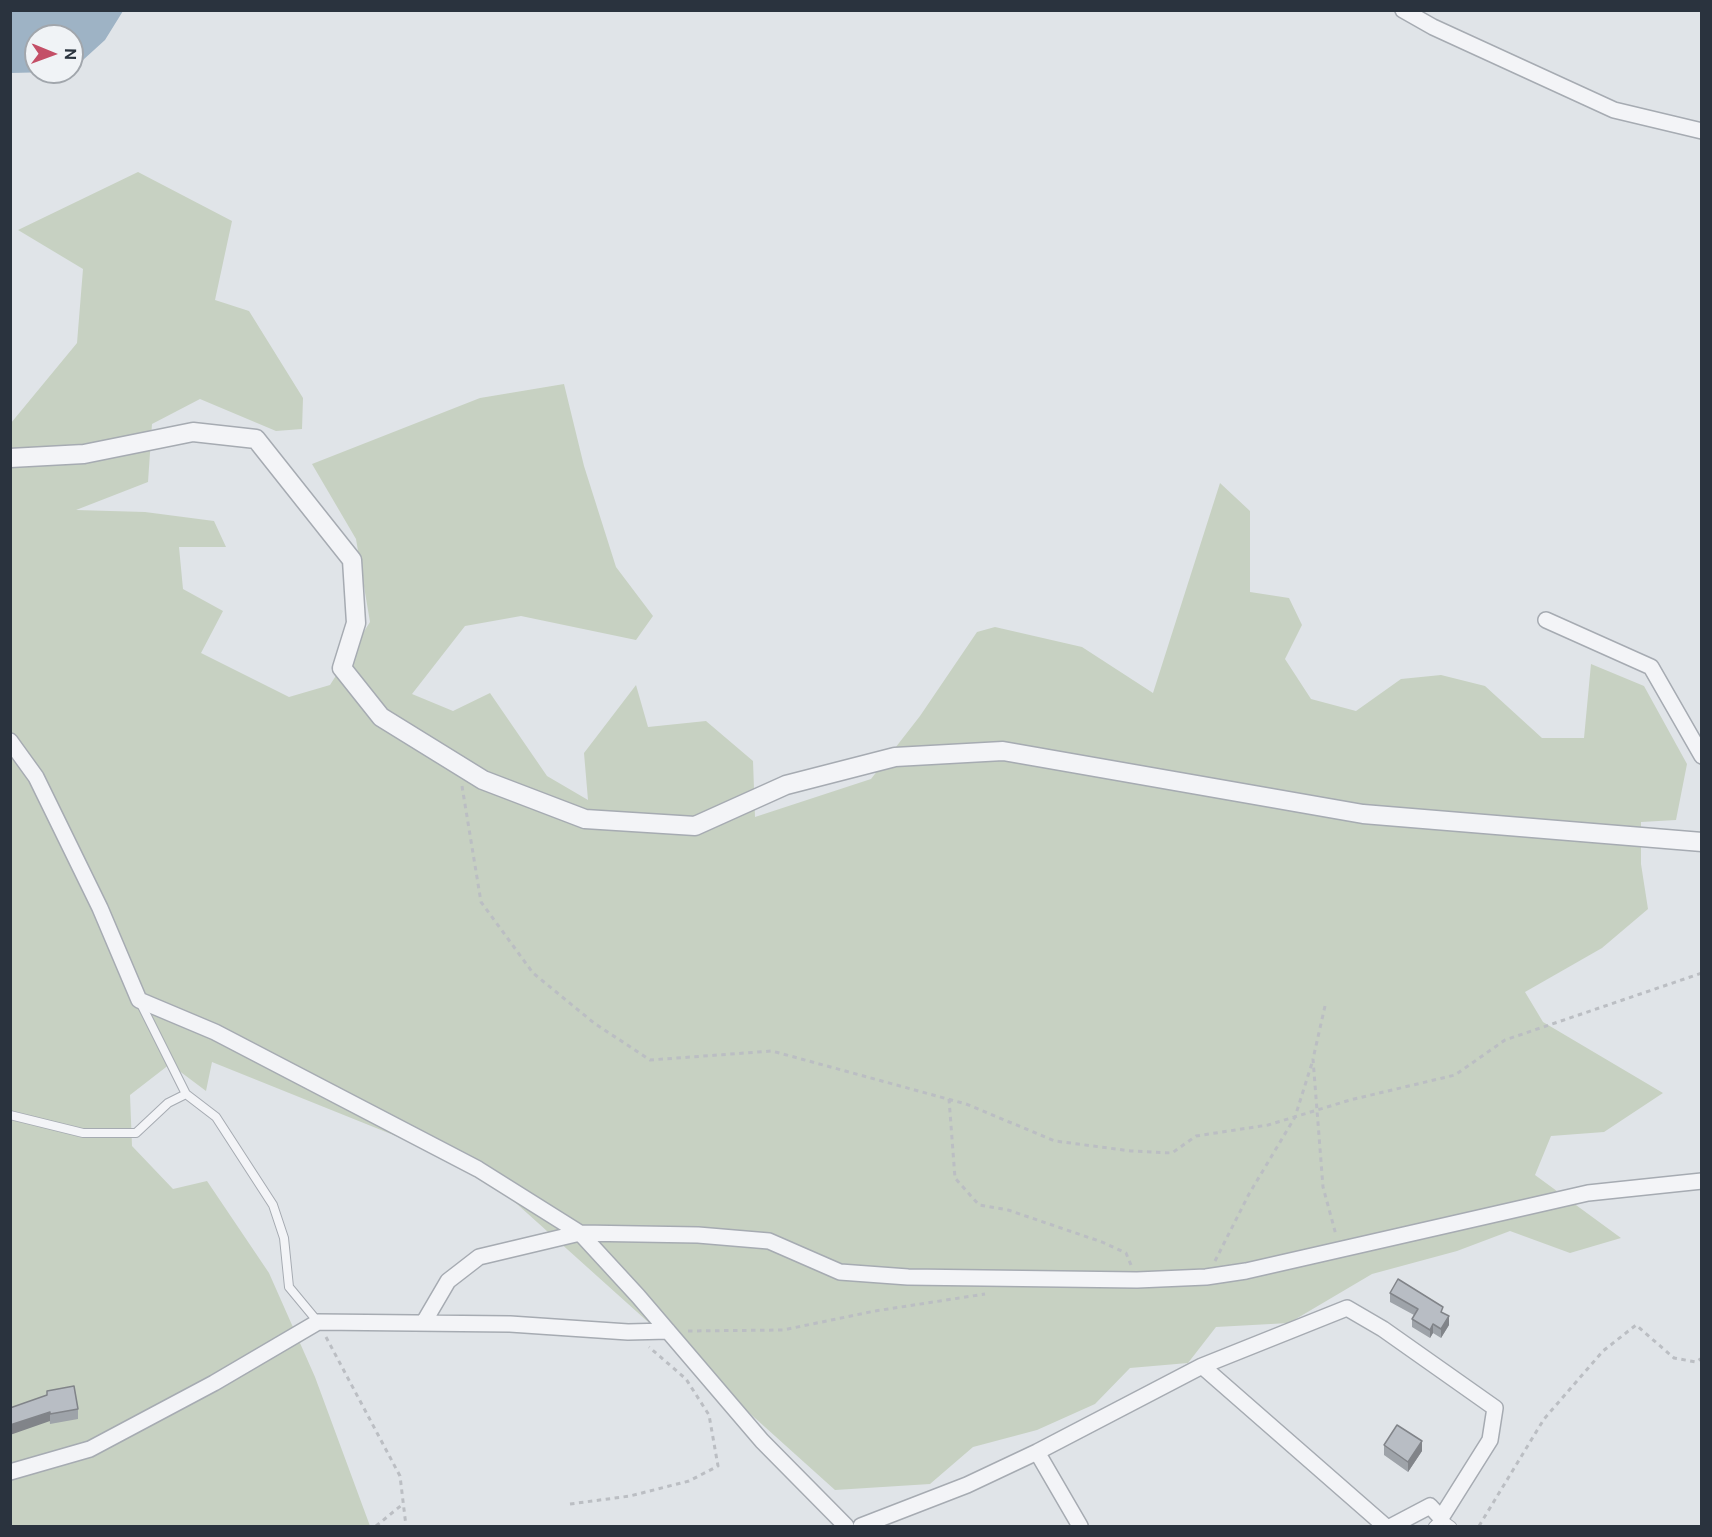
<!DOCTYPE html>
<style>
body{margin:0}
#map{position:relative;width:1712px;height:1537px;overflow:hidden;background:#e0e4e8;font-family:"DM Sans",sans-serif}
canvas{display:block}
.frame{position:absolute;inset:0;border:12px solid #2a333e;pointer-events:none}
.north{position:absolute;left:24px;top:24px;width:60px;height:60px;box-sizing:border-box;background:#f0f3f6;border:2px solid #a1a6ac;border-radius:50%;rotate:91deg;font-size:16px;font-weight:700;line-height:24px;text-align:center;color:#2a333e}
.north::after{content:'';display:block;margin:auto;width:21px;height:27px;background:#c44f67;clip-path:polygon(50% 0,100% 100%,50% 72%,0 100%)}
</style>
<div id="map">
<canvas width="1712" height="1537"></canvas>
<div class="frame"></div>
<div class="north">N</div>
</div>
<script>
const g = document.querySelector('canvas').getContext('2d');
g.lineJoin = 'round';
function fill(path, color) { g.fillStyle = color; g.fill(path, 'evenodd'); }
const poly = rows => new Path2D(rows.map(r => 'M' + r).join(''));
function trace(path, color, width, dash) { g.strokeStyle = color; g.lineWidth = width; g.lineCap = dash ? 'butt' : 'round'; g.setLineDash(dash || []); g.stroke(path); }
fill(poly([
 [138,172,232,221,215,300,249,311,303,398,302,429,276,431,200,399,152,424,148,482,76,510,145,512,214,521,226,547,179,547,183,589,223,611,201,653,289,697,330,685,370,622,356,539,312,464,480,398,564,384,584,466,616,567,653,616,636,640,521,616,465,626,412,694,453,711,490,693,547,776,588,800,584,753,636,685,648,727,706,721,753,761,755,817,871,779,920,716,977,632,995,627,1082,647,1153,693,1220,483,1250,511,1250,592,1289,598,1302,625,1285,659,1311,699,1356,711,1401,679,1441,675,1485,686,1542,738,1584,738,1591,664,1644,686,1687,764,1676,820,1641,822,1641,864,1648,909,1602,948,1525,992,1543,1022,1663,1093,1604,1132,1551,1136,1535,1175,1621,1238,1570,1253,1510,1231,1457,1251,1372,1274,1289,1323,1216,1327,1188,1363,1130,1368,1095,1404,1037,1430,973,1447,930,1484,835,1490,478,1169,212,1062,206,1091,170,1064,130,1095,132,1146,173,1189,207,1181,269,1273,315,1377,370,1526,11,1526,11,423,77,343,83,269,18,230]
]), '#c7d1c2');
fill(poly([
 [10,11,11,10,123,11,105,40,72,70,72,36,36,36,36,72,52,72,11,73]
]), '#9eb3c5');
const service = poly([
 [140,1002,186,1094],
 [10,1115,83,1133,136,1133,168,1103,186,1094,216,1117,273,1205,284,1238,289,1287,318,1322],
 [1433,1526,1441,1518,1452,1526]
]);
const minor = poly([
 [1403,10,1433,27,1614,110,1702,131],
 [1546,620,1651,667,1702,756],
 [10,741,36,777,100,908,139,1000,215,1032,478,1169,580,1233,638,1296,762,1441,846,1526],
 [424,1322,448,1281,479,1257,580,1233,698,1235,769,1241,840,1272,908,1277,1137,1280,1206,1277,1246,1271,1588,1193,1702,1181],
 [1202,1366,1385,1526],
 [1037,1452,1080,1526],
 [10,1472,90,1449,214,1383,318,1322,510,1324,628,1332,668,1331],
 [861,1526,967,1485,1037,1452,1202,1366,1347,1308,1383,1329,1495,1408,1490,1440,1441,1518,1430,1506,1392,1526]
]);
const tertiary = poly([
 [10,458,84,454,193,432,256,439,352,560,356,623,342,668,381,717,483,780,585,819,695,826,786,785,895,757,1003,751,1363,814,1702,842]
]);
trace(service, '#a6abb2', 10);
trace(minor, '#a6abb2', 18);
trace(tertiary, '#a6abb2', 21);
trace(poly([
 [462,786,481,902,533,973,594,1023,650,1060,772,1051,966,1104,1055,1141,1131,1151,1172,1153,1196,1136,1268,1125,1350,1100,1455,1075,1505,1040,1702,973],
 [1325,1006,1313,1059,1323,1187,1336,1235],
 [949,1099,955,1178,979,1205,1008,1210,1102,1242,1126,1253,1131,1265],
 [1215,1261,1249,1194,1295,1117,1312,1063],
 [688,1331,783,1330,875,1311,985,1294],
 [326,1337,400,1476,406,1526],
 [570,1504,630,1496,689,1481,718,1466,709,1415,686,1379,649,1347],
 [376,1526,403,1504],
 [1479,1526,1544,1419,1603,1351,1636,1325,1674,1358,1696,1362,1702,1358]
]), '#bbbec3', 3, [4.5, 4.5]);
trace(service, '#f3f4f7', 8);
trace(minor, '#f3f4f7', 15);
trace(tertiary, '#f3f4f7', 18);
fill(poly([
 [1390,1293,1443,1313,1449,1325,1441,1338,1433,1333,1430,1338,1412,1327,1412,1319,1414,1315,1390,1302],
 [47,1391,78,1409,78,1419,50,1424],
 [1384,1445,1422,1451,1408,1472,1384,1455]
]), '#9ea3a9');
fill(poly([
 [1449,1316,1449,1325,1441,1338,1441,1329],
 [1433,1324,1433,1333,1430,1338,1430,1330],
 [50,1412,50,1421,10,1435,10,1425],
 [1422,1441,1422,1451,1408,1472,1408,1462]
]), '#818489');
const building = poly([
 [1398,1279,1443,1307,1441,1312,1449,1316,1441,1329,1433,1324,1430,1330,1412,1319,1418,1309,1390,1293,1398,1279],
 [74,1386,78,1409,50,1414,50,1412,10,1425,10,1408,47,1395,47,1391,74,1386],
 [1397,1425,1422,1441,1408,1462,1384,1445,1397,1425]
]);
fill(building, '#b8bdc4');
trace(building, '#818489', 1.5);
</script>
